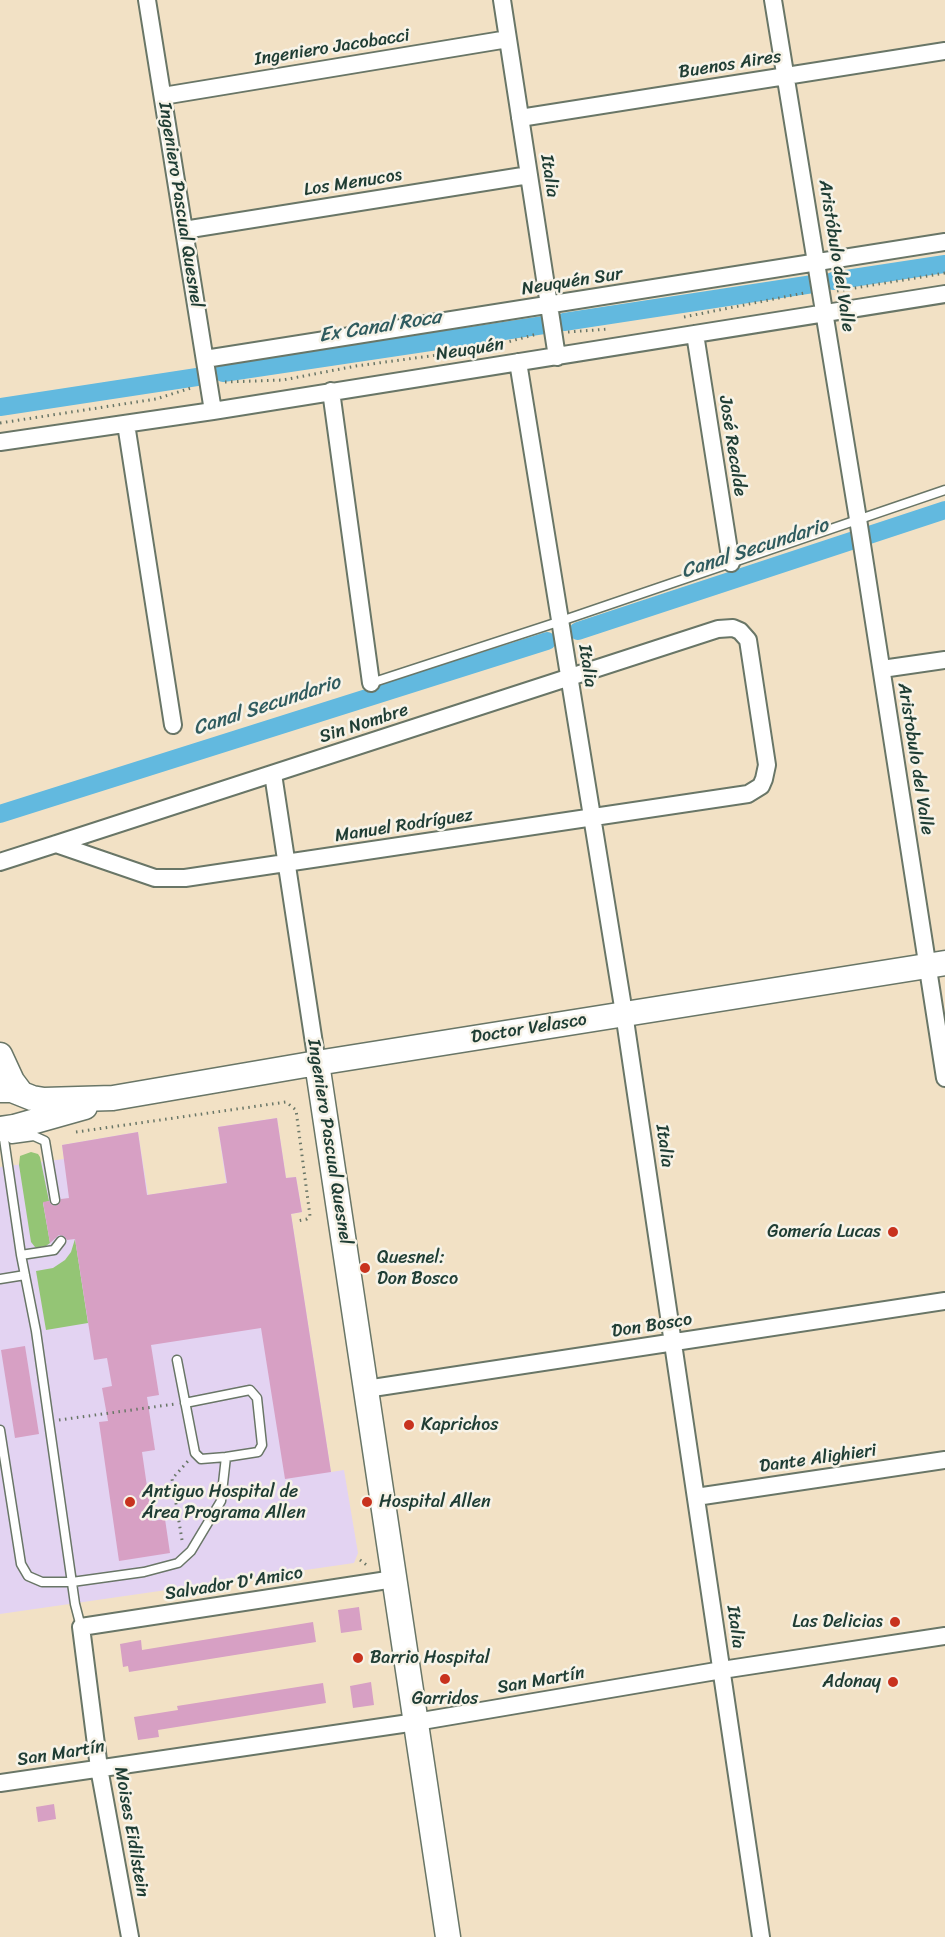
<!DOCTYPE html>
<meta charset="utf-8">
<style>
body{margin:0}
canvas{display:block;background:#f2e1c5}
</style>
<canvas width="945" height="1937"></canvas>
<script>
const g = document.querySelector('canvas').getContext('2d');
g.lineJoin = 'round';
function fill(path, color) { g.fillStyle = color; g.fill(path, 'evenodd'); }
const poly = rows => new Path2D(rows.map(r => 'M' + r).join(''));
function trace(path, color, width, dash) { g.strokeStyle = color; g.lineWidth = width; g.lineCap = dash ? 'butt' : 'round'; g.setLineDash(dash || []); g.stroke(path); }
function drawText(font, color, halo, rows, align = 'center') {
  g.font = font + ' Sriracha,sans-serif'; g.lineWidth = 5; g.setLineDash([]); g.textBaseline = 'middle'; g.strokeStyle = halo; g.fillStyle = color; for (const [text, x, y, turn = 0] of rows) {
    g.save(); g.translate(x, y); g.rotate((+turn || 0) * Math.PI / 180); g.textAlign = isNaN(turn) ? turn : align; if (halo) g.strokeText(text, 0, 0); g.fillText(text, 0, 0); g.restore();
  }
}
fill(poly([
 [277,1118,286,1178,296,1177,302,1212,291,1214,331,1472,344,1470,358,1553,354,1563,0,1614,0,1167,64,1159,62,1145,138,1132,148,1195,226,1183,218,1127]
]), '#e3d3f2');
fill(poly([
 [31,1152,38,1154,40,1157,49,1201,43,1203,50,1243,46,1246,39,1247,35,1247,31,1242,19,1165,20,1156],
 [75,1239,88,1323,46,1330,36,1271,53,1268,65,1260,71,1252]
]), '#94c575');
trace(poly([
 [833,281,945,264],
 [564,322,813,284],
 [223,373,544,325],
 [0,407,197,377],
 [578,631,945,510],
 [0,814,547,641]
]), '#62b9df', 18);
fill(poly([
 [277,1118,286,1178,296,1177,302,1212,291,1214,331,1472,285,1479,261,1328,151,1345,159,1395,147,1397,155,1450,142,1452,152,1521,165,1519,170,1553,119,1561,99,1422,108,1421,102,1388,112,1386,107,1358,94,1360,75,1239,67,1240,64,1236,59,1235,50,1243,43,1202,49,1201,51,1204,55,1206,59,1204,61,1199,69,1198,62,1145,138,1132,147,1195,227,1183,218,1127],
 [25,1346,39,1434,15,1438,1,1350],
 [359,1607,362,1630,341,1633,338,1610],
 [313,1622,316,1642,129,1672,128,1666,123,1667,120,1644,141,1640,142,1650],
 [371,1682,374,1705,353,1708,350,1686],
 [323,1683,326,1703,158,1730,159,1737,138,1740,134,1717,178,1710,177,1706],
 [54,1804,56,1819,38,1822,36,1807]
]), '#d7a0c4');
const lane = poly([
 [371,683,561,621,945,490],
 [3,1132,21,1255,36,1331,75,1604,81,1627],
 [12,1139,34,1136,45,1141,55,1200],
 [21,1255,54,1250,61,1241],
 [0,1279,25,1275],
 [185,1403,250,1390,257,1398,262,1445,258,1452,226,1457],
 [0,1430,21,1564,28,1576,42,1582,72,1582,144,1572,178,1563,191,1551,221,1501,226,1457,201,1459,195,1453,177,1360]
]);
const street = poly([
 [147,0,213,411],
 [502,0,557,357],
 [773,0,858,519,945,1078],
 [163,96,508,39],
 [520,118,945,51],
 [184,230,529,175],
 [695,334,731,563],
 [205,359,945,242],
 [518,362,624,1013,761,1937],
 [331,391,371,683],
 [126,424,173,725],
 [0,442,213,411,945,294],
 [882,669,945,660],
 [273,774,317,1063],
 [0,862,56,844,718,629,733,628,740,631,748,640,767,765,764,779,761,786,748,794,185,878,155,878,56,844],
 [366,1389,945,1301],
 [696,1497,945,1460],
 [0,1783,416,1722,722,1670,945,1636],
 [130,1937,99,1768,81,1627,394,1579]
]);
const secondary = poly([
 [0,1055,12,1081,21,1093],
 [317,1063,448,1937],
 [0,1090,12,1090,32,1098,44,1100,113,1098,317,1063,945,963],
 [0,1129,14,1127,85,1107]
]);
trace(lane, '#697667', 11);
trace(street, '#697667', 20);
trace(secondary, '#697667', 27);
trace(poly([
 [837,291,945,273],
 [684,317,804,293],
 [568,332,609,329],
 [225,382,283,380,356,366,482,349,537,334],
 [0,423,156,399,194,387],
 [76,1132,286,1102,296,1110,310,1216,307,1219,297,1221],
 [59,1420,175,1404],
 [182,1540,172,1479,188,1461],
 [360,1560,368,1566],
 [66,1753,82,1751]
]), '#697667', 3, [1.5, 4.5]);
trace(lane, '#fff', 8);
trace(street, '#fff', 16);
trace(secondary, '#fff', 24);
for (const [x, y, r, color] of [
 [893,1232,6,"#c8321e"],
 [365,1268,6,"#c8321e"],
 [409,1425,6,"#c8321e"],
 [130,1502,6,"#c8321e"],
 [367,1502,6,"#c8321e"],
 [895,1622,6,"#c8321e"],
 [358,1658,6,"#c8321e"],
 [445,1679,6,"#c8321e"],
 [893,1682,6,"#c8321e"]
]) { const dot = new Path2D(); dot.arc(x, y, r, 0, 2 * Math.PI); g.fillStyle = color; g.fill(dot); trace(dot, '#f7f3e8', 2); }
drawText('18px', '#1f3d34', '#f7f3e8', [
 ["Ingeniero Jacobacci",332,48,-9],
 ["Buenos Aires",730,65,-9],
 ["Italia",549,176,81],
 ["Los Menucos",353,183,-9],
 ["Ingeniero Pascual Quesnel",180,205,81],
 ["Aristóbulo del Valle",836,256,81],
 ["Neuquén Sur",572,282,-9],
 ["Neuquén",470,350,-9],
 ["José Recalde",732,446,81],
 ["Italia",587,666,81],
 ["Sin Nombre",364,724,-18],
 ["Aristobulo del Valle",915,759,81],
 ["Manuel Rodríguez",404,826,-9],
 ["Doctor Velasco",529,1029,-9],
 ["Ingeniero Pascual Quesnel",329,1142,81],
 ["Italia",664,1146,82],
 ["Don Bosco",652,1326,-9],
 ["Dante Alighieri",818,1459,-8],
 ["Salvador D'Amico",234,1584,-9],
 ["Italia",735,1627,82],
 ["San Martín",541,1681,-10],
 ["San Martín",61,1754,-9],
 ["Moises Eidilstein",131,1832,80]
]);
drawText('18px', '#1f3d34', '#f7f3e8', [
 ["Gomería Lucas",881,1232,"right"],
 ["Quesnel:",377,1258],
 ["Don Bosco",377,1279],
 ["Kaprichos",421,1425],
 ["Antiguo Hospital de",142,1492],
 ["Área Programa Allen",142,1513],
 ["Hospital Allen",379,1502],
 ["Las Delicias",883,1622,"right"],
 ["Barrio Hospital",370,1658],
 ["Adonay",881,1682,"right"],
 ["Garridos",445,1699,"center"]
], 'left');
drawText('italic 20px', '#305c5f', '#f7f3e8', [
 ["Ex Canal Roca",380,327,-9],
 ["Canal Secundario",755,549,-18],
 ["Canal Secundario",267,706,-18]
]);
</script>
